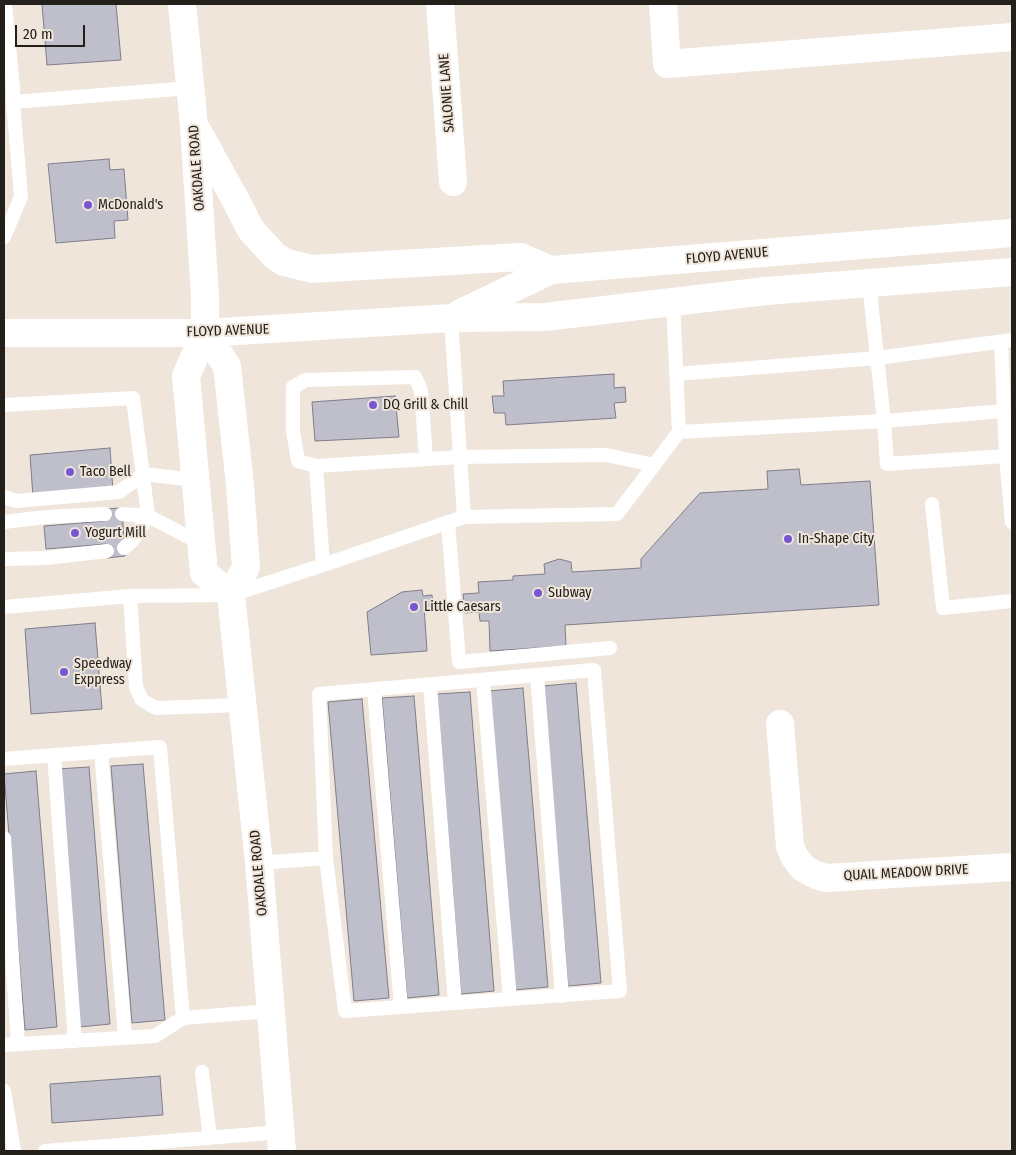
<!DOCTYPE html>
<style>
body{margin:0}
#map{position:relative;width:1016px;height:1155px;overflow:hidden;background:#efe5da;font-family:"Fira Sans Condensed",sans-serif}
canvas{display:block}
.frame{position:absolute;inset:0;border:5px solid #23201c;pointer-events:none}
.scale{position:absolute;left:15px;top:25px;width:70px;height:22px;box-sizing:border-box;border:2px solid #23201c;border-top:0;padding-left:6px;font-size:15px;line-height:18px;white-space:nowrap;color:#23201c;-webkit-text-stroke:4px #efe5da;paint-order:stroke}
</style>
<div id="map">
<canvas width="1016" height="1155"></canvas>
<div class="frame"></div>
<div class="scale">20 m</div>
</div>
<script>
const g = document.querySelector('canvas').getContext('2d');
g.lineJoin = 'round';
function fill(path, color) { g.fillStyle = color; g.fill(path, 'evenodd'); }
const poly = rows => new Path2D(rows.map(r => 'M' + r).join(''));
function trace(path, color, width, dash) { g.strokeStyle = color; g.lineWidth = width; g.lineCap = dash ? 'butt' : 'round'; g.setLineDash(dash || []); g.stroke(path); }
function drawText(font, color, halo, rows, align = 'center') {
  g.font = font + ' "Fira Sans Condensed",sans-serif'; g.lineWidth = 4; g.setLineDash([]); g.textBaseline = 'middle'; g.strokeStyle = halo; g.fillStyle = color; for (const [text, x, y, turn = 0] of rows) {
    g.save(); g.translate(x, y); g.rotate((+turn || 0) * Math.PI / 180); g.textAlign = isNaN(turn) ? turn : align; if (halo) g.strokeText(text, 0, 0); g.fillText(text, 0, 0); g.restore();
  }
}
const building = poly([
 [42,4,116,4,121,60,47,65,42,4],
 [109,159,110,170,124,169,128,220,114,221,115,238,56,243,48,164,109,159],
 [614,374,614,388,625,387,626,402,614,403,616,418,506,425,505,413,494,413,492,396,504,396,503,381,614,374],
 [395,396,399,437,315,441,312,402,395,396],
 [110,448,113,491,33,497,30,455,110,448],
 [799,469,801,485,870,481,879,605,565,625,566,646,490,651,489,621,480,621,479,612,465,613,463,594,479,593,478,582,513,580,513,576,545,574,544,564,559,559,571,562,572,572,641,568,641,559,700,493,768,489,767,471,799,469],
 [122,508,125,556,107,558,106,544,46,549,44,526,105,521,105,509,122,508],
 [422,590,423,596,432,595,433,606,424,606,427,651,371,655,367,612,402,592,422,590],
 [95,623,102,709,31,714,25,629,95,623],
 [576,683,601,983,568,986,543,686,576,683],
 [523,688,548,987,514,990,489,691,523,688],
 [470,692,494,991,461,994,437,694,470,692],
 [414,696,439,995,407,998,382,698,414,696],
 [362,699,389,998,354,1001,328,702,362,699],
 [143,764,165,1020,132,1023,111,766,143,764],
 [89,767,110,1024,79,1027,58,769,89,767],
 [36,771,57,1027,25,1030,4,774,36,771],
 [160,1076,163,1115,52,1123,50,1084,160,1076]
]);
fill(building, '#bfbecb');
trace(building, '#7e7d89', 1);
trace(poly([
 [13,102,190,88],
 [4,237,21,197,13,102,13,89,5,4],
 [673,302,679,432],
 [1001,342,1006,456,887,464,884,421,1004,411],
 [676,374,877,358,1012,340],
 [4,405,133,398,148,516,202,544],
 [1006,456,1012,522],
 [316,466,298,461,293,431,293,387,306,380,415,377,421,390,426,459],
 [4,497,16,501,119,492,144,474,195,480],
 [932,504,943,608,1012,601],
 [122,514,148,516,133,540,124,548],
 [464,517,617,514,679,432,884,421,869,283],
 [4,522,46,517,105,514],
 [448,522,459,662,610,648],
 [4,559,46,558,107,551],
 [323,565,316,466,460,457,606,455,654,465],
 [130,596,136,687,142,700,156,708,242,705],
 [4,607,130,596,231,595,323,565,464,517,451,318],
 [537,675,562,996],
 [483,680,510,999],
 [430,685,455,1003],
 [374,689,401,1007],
 [101,751,125,1037],
 [54,755,75,1041],
 [4,759,160,747,183,1018],
 [4,838,18,1044],
 [259,863,326,858,345,1011,620,991,594,670,319,694,326,858],
 [4,1045,155,1036,183,1018,271,1011],
 [202,1072,210,1138],
 [4,1091,14,1151],
 [45,1151,281,1132]
]), '#fff', 14);
trace(poly([
 [440,4,453,182],
 [663,4,667,64,1012,37],
 [780,724,790,846,794,856,803,868,816,875,826,878,1012,867]
]), '#fff', 28);
trace(poly([
 [182,4,194,125,205,296,205,333,186,376,204,573,231,595],
 [197,130,235,199,251,230,275,256,284,262,312,269,521,257,551,270],
 [459,314,551,270,1012,233],
 [4,333,205,333,451,318,545,317,766,291,1012,272],
 [205,333,227,366,240,485,246,567,231,595,259,863,282,1151]
]), '#fff', 28);
for (const [x, y, r, color] of [
 [88,205,5,"#7657d1"],
 [373,405,5,"#7657d1"],
 [70,472,5,"#7657d1"],
 [75,533,5,"#7657d1"],
 [788,539,5,"#7657d1"],
 [538,593,5,"#7657d1"],
 [414,607,5,"#7657d1"],
 [64,672,5,"#7657d1"]
]) { const dot = new Path2D(); dot.arc(x, y, r, 0, 2 * Math.PI); g.fillStyle = color; g.fill(dot); trace(dot, '#efe5da', 2); }
drawText('14px', '#23201c', '#efe5da', [
 ["SALONIE LANE",447,93,-94],
 ["OAKDALE ROAD",197,168,-94],
 ["FLOYD AVENUE",727,256,-5],
 ["FLOYD AVENUE",228,331,-2],
 ["OAKDALE ROAD",259,873,-95],
 ["QUAIL MEADOW DRIVE",906,873,-3]
]);
drawText('14px', '#23201c', '#efe5da', [
 ["McDonald's",98,205],
 ["DQ Grill & Chill",383,405],
 ["Taco Bell",80,472],
 ["Yogurt Mill",85,533],
 ["In-Shape City",798,539],
 ["Subway",548,593],
 ["Little Caesars",424,607],
 ["Speedway",74,664],
 ["Exppress",74,680]
], 'left');
</script>
